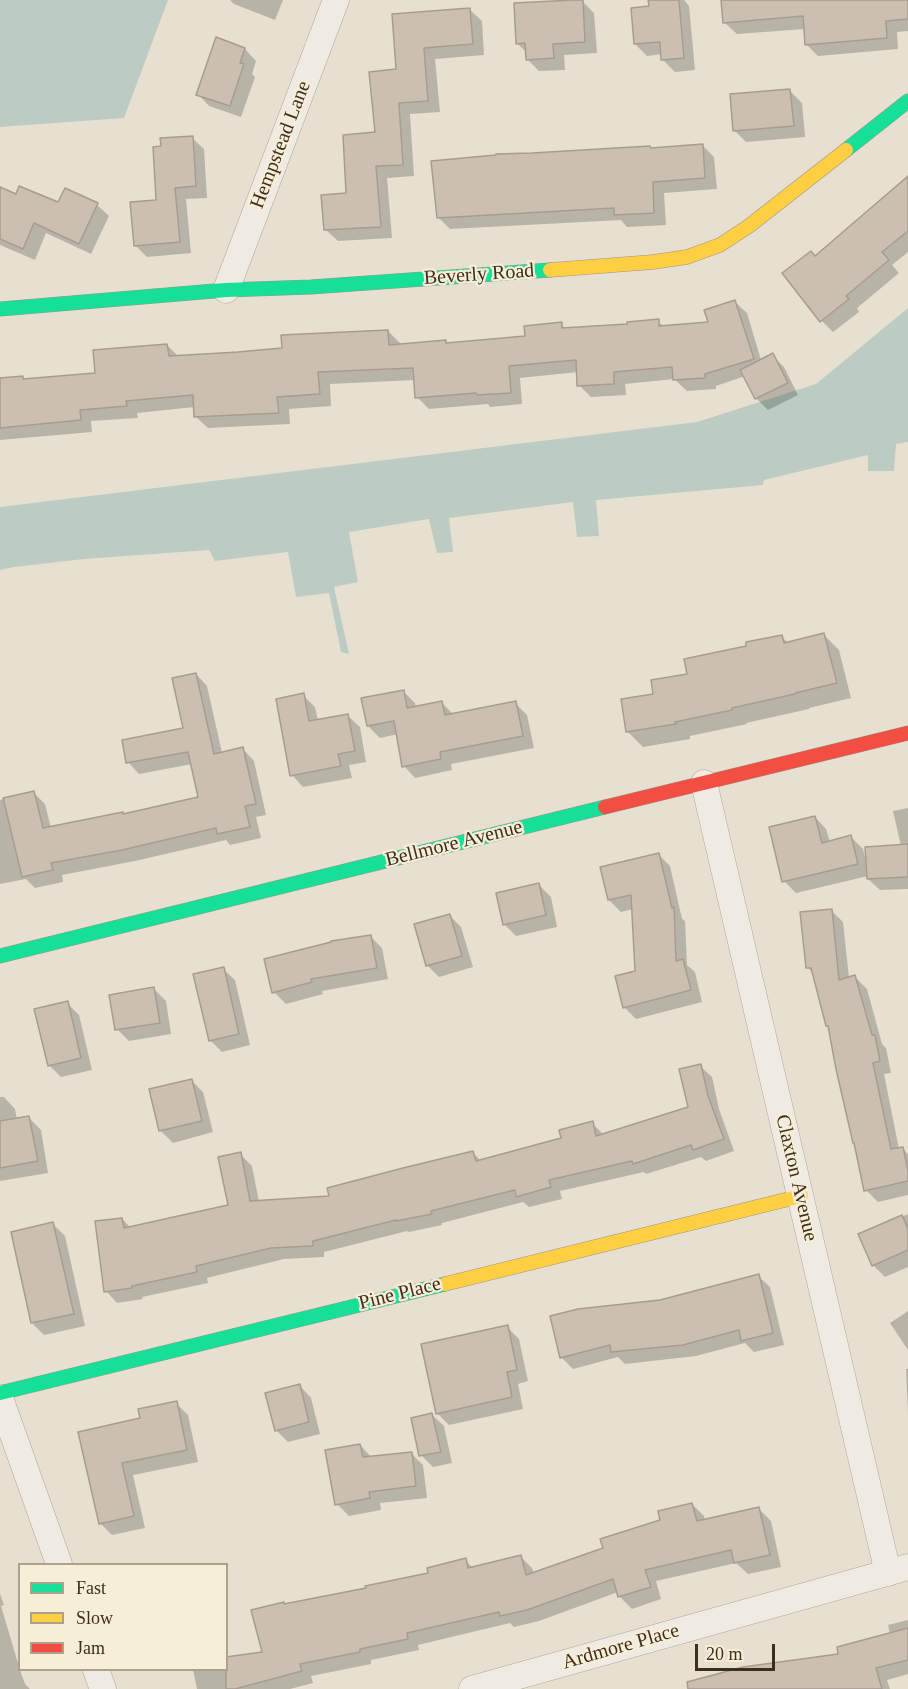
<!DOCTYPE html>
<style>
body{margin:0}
#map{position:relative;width:908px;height:1689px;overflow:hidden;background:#e7e0d1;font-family:"Times New Roman",serif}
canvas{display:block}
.legend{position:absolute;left:18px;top:1563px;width:210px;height:108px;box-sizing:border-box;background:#f7eed8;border:2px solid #ada18e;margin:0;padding:8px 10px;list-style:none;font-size:18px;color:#3d2e20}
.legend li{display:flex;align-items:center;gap:12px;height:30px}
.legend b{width:30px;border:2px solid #ada18e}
.scale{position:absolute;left:695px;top:1644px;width:80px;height:27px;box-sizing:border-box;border:3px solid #3d2e20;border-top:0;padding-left:8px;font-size:18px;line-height:21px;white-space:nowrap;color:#3d2e20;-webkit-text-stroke:4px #f7eed8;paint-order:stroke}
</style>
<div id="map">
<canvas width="908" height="1689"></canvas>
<ul class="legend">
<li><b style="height:8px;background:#16e098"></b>Fast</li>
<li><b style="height:8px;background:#ffcf43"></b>Slow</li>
<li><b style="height:8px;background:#f24e42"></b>Jam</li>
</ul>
<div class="scale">20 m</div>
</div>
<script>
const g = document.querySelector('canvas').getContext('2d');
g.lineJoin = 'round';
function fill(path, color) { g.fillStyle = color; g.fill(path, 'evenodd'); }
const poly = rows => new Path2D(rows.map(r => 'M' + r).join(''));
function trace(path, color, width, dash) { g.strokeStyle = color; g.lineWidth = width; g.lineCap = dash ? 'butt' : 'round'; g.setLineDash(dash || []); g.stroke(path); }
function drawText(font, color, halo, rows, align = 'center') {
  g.font = font + ' "Times New Roman",serif'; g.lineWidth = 4.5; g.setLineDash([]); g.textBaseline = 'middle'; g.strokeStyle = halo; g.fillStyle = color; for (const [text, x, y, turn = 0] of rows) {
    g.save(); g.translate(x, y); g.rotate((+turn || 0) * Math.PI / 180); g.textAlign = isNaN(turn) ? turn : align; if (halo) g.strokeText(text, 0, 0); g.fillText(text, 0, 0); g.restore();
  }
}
fill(poly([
 [0,0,168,0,124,118,0,127],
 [908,308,908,442,896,444,894,471,868,471,868,455,764,480,763,485,596,500,599,536,577,537,573,502,449,518,453,552,437,553,429,519,349,532,358,582,334,587,349,654,341,652,329,593,296,597,288,552,215,561,209,550,84,559,14,567,0,570,0,507,697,422,816,384]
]), '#bcccc2');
fill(poly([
 [230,0,283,0,275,20,234,4],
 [650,0,684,0,689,6,695,70,675,72,663,60,662,54,647,56,635,44,650,7],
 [723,0,908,0,908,31,897,32,898,49,818,56,806,44,805,29,737,34,725,23],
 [582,1,594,13,597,53,564,55,565,70,539,71,527,59,527,53,518,44],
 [470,10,482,21,484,55,435,59,440,112,410,114,414,176,387,178,392,238,338,241,326,230,348,195,376,134,398,71,394,16],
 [217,39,245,49,256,61,252,74,255,77,241,117,209,106,198,94],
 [790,91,802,103,805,137,746,142,734,130],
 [192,138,204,149,207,198,186,199,191,253,147,257,135,245],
 [702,145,714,157,717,189,664,193,666,225,627,227,621,220,450,229,438,217],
 [908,178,908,252,892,265,899,273,857,308,859,312,833,332,822,321,815,257],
 [0,189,17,196,59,204,97,205,109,216,91,254,46,233,35,260,0,245],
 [735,302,747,313,761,360,772,355,784,367,798,395,768,410,756,398,745,376,716,386,716,389,687,391,674,379,625,384,626,395,591,397,579,385,578,372,520,378,522,404,490,407,488,404,429,409,417,397,415,380,330,384,331,406,289,409,290,424,208,428,196,417,195,407,137,413,138,418,91,421,92,432,0,440,0,379,23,378,26,381,96,374,167,345,178,356,283,349,388,331,400,343,400,346,445,342,448,345,527,337,561,324,566,329,628,325,658,321,664,327,710,323],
 [824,635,839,650,851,698,809,708,809,709,746,723,747,724,690,736,690,739,643,747,628,732,654,695,689,675,748,647,781,636,789,644],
 [196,674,207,686,222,753,243,749,254,761,266,815,256,817,261,838,230,845,226,840,135,861,62,875,63,882,35,888,26,879,0,884,0,800,34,793,45,804,51,828,123,815,200,798,192,764,139,774,128,762,185,729],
 [403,691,415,703,416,708,442,703,454,715,515,703,527,715,534,748,451,764,452,770,415,778,404,766,398,734,380,738,368,726],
 [303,695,315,707,318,721,348,716,360,727,366,762,349,765,352,778,303,787,292,775],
 [908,808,908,889,880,890,868,879,868,876,796,893,784,881,815,817,826,829,830,842,851,837,863,849,866,862,901,846,893,811],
 [658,854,670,866,682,919,685,921,687,965,695,972,702,1002,636,1019,624,1007,637,972,633,909,621,912,609,900],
 [539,885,551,897,557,927,516,936,504,924],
 [831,910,843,922,849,978,855,977,867,989,882,1044,886,1048,891,1073,884,1074,899,1149,902,1148,908,1154,908,1195,878,1202,866,1190,830,1028,827,1026,814,974,808,968],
 [449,915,461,927,473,967,439,977,427,965],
 [370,936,382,948,388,979,322,991,323,994,286,1004,274,992],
 [223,969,235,980,250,1045,222,1052,210,1040],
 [154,989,166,1001,171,1034,129,1041,117,1029],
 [67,1003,79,1015,92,1070,61,1077,49,1065],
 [700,1066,712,1077,719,1109,734,1151,706,1161,701,1157,646,1174,644,1172,560,1191,562,1199,529,1207,523,1202,442,1223,442,1225,409,1232,407,1231,324,1252,324,1257,284,1259,207,1278,208,1283,142,1297,143,1299,117,1303,106,1291,122,1219,131,1228,229,1206,240,1154,252,1166,259,1202,331,1198,473,1153,481,1161,563,1139,592,1123,604,1135,689,1108],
 [191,1080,203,1092,213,1132,173,1143,161,1131,151,1090],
 [0,1097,4,1097,15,1109,17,1120,29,1118,41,1130,48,1173,0,1181],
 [908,1214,908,1267,885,1277,873,1265,860,1235],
 [53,1224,65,1236,85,1326,44,1335,32,1323,13,1233],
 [758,1276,770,1287,784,1345,754,1352,745,1343,696,1356,625,1364,618,1357,573,1369,561,1357,660,1302],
 [908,1311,908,1350,890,1323],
 [507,1327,519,1339,528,1381,518,1384,523,1409,449,1425,437,1413],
 [906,1369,908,1369,908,1413],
 [300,1386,311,1398,320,1434,288,1442,276,1430],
 [176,1403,188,1415,198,1462,133,1475,145,1528,112,1535,100,1523,80,1433,142,1419],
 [432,1415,444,1426,452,1463,433,1467,421,1455],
 [360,1445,372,1458,411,1453,423,1465,427,1498,380,1503,381,1510,349,1516,337,1504],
 [692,1504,704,1516,705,1521,759,1509,771,1521,781,1567,748,1574,736,1563,656,1581,661,1599,632,1609,620,1597,618,1592,539,1621,514,1627,510,1623,418,1645,419,1650,371,1660,371,1664,311,1676,313,1683,290,1689,197,1689,193,1670,226,1670,264,1653,285,1605,367,1589,430,1574,465,1560,473,1568,521,1557,532,1568,534,1574,605,1548,662,1522],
 [0,1594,4,1605,1,1606,20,1670,25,1684,30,1689,0,1689],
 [908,1620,908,1674,887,1680,890,1689,718,1689,840,1655,890,1634,888,1625]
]), '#0003');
const building = poly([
 [573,0,583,0,585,42,553,44,554,58,526,60,525,43,516,44,514,3,573,0],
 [648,0,679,0,684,58,661,60,660,42,634,44,631,8,649,6,648,0],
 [721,0,908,0,908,19,886,21,887,38,805,45,803,16,723,23,721,0],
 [470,8,473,44,424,48,428,101,399,103,403,165,376,166,381,227,324,230,321,195,346,193,343,135,375,132,369,72,396,69,392,14,470,8],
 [216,37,245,48,240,63,244,64,230,106,196,95,216,37],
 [790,89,794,126,733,131,730,94,790,89],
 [193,136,196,186,175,188,180,242,134,246,130,202,156,200,153,147,161,146,160,138,193,136],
 [703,144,705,178,653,182,654,213,614,215,614,208,437,218,431,161,496,155,496,154,532,153,650,146,651,148,703,144],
 [908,176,908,231,882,252,889,260,846,296,849,299,820,322,782,273,811,251,815,256,908,176],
 [19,186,58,202,65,188,98,203,79,244,34,223,23,249,0,239,0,187,16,194,19,186],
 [735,300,754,359,705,374,705,378,673,380,672,367,614,372,614,384,577,386,576,360,509,366,511,393,477,395,476,393,415,398,413,368,318,372,320,394,277,397,279,413,194,417,193,395,126,401,127,406,80,410,81,420,0,428,0,378,23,376,23,379,95,373,93,350,167,344,169,356,238,352,282,348,281,335,388,330,389,345,446,340,446,343,525,336,524,326,562,322,562,328,627,324,627,322,659,319,659,326,708,322,704,310,735,300],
 [773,353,788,383,755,399,740,370,773,353],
 [824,633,837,683,795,693,795,694,732,708,732,710,675,722,676,724,626,732,621,699,653,694,651,680,687,674,684,659,746,646,746,642,782,635,784,643,824,633],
 [196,673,214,754,243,747,256,804,245,806,250,827,217,834,216,828,122,850,51,863,53,870,22,877,3,798,34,791,43,828,123,812,123,814,198,797,188,752,126,763,122,740,183,728,172,678,196,673],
 [404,690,407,708,442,701,445,715,516,701,523,736,440,752,441,759,402,767,394,721,367,726,361,698,404,690],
 [304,693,309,721,348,714,355,751,338,754,341,766,290,776,276,699,304,693],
 [815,816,822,843,851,835,858,864,782,882,769,827,815,816],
 [908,844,908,877,867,879,865,847,908,844],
 [659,853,672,908,674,907,676,961,683,959,691,990,623,1008,615,976,635,971,631,895,608,900,600,867,659,853],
 [539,883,546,915,503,925,496,893,539,883],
 [832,909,839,980,855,975,872,1035,875,1035,880,1061,873,1063,891,1149,903,1147,908,1171,908,1181,864,1191,854,1143,853,1143,836,1069,828,1026,826,1026,811,968,806,968,800,912,832,909],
 [450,914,462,956,426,966,414,924,450,914],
 [371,935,377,968,311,979,312,982,272,993,264,959,331,942,331,941,371,935],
 [224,967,239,1034,209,1041,193,974,224,967],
 [154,987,160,1023,115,1030,109,995,154,987],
 [68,1001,81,1058,48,1066,34,1009,68,1001],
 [701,1064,708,1096,724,1139,693,1150,691,1145,633,1164,632,1161,549,1180,551,1187,516,1197,515,1190,431,1211,432,1214,396,1221,396,1220,313,1241,313,1246,271,1248,196,1266,197,1272,132,1286,132,1288,104,1292,95,1221,122,1218,124,1228,228,1205,218,1157,241,1152,250,1201,329,1196,327,1188,403,1168,473,1151,476,1161,561,1138,559,1130,593,1121,596,1136,688,1107,679,1069,701,1064],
 [192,1079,202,1121,159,1131,149,1089,192,1079],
 [29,1116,38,1161,0,1168,0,1121,29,1116],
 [902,1215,908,1229,908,1250,872,1266,858,1234,902,1215],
 [53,1222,74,1314,31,1323,11,1232,53,1222],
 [759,1274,773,1333,741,1341,739,1330,683,1345,611,1352,610,1345,560,1358,550,1316,578,1309,660,1300,759,1274],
 [508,1325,517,1370,507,1372,512,1397,436,1414,421,1344,508,1325],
 [300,1384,309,1422,275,1431,265,1393,300,1384],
 [177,1401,187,1450,122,1463,134,1516,99,1524,78,1432,140,1418,138,1409,177,1401],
 [432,1413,441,1452,419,1456,411,1418,432,1413],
 [360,1444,363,1457,412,1452,416,1486,369,1492,370,1498,335,1505,325,1450,360,1444],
 [692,1503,697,1521,759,1507,770,1555,734,1563,731,1550,645,1570,651,1587,618,1597,613,1579,527,1610,500,1616,499,1612,407,1633,408,1639,360,1649,360,1652,300,1664,302,1671,235,1689,226,1689,226,1657,262,1652,251,1610,284,1602,284,1604,366,1588,365,1586,428,1573,427,1568,466,1558,468,1568,521,1555,526,1575,603,1548,600,1539,660,1520,658,1511,692,1503],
 [908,1628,908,1660,876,1668,882,1689,688,1689,687,1682,743,1667,838,1654,837,1647,908,1628]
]);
fill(building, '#cbbfb2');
trace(building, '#a89c90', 1.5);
const street = poly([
 [226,290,336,0],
 [704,783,888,1573],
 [0,1398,59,1564],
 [96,1670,103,1689],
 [472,1689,908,1567]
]);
const fast = poly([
 [846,150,908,101],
 [0,309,226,290,311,287,550,270],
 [0,956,605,807],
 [0,1393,445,1284]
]);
const slow = poly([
 [550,270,653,262,687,257,720,245,749,226,846,150],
 [445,1284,801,1196]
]);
const jam = poly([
 [605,807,908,733]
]);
trace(street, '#ada599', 27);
trace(fast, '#9c958a', 15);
trace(slow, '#9c958a', 15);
trace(jam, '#9c958a', 15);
trace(street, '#efebe3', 26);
trace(fast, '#16e098', 14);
trace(slow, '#ffcf43', 14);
trace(jam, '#f24e42', 14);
drawText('20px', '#3d2e20', '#f7eed8', [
 ["Hempstead Lane",281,145,-69],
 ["Beverly Road",479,275,-4],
 ["Bellmore Avenue",454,844,-14],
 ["Claxton Avenue",796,1178,77],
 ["Pine Place",400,1294,-14],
 ["Ardmore Place",621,1647,-16]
]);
</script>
